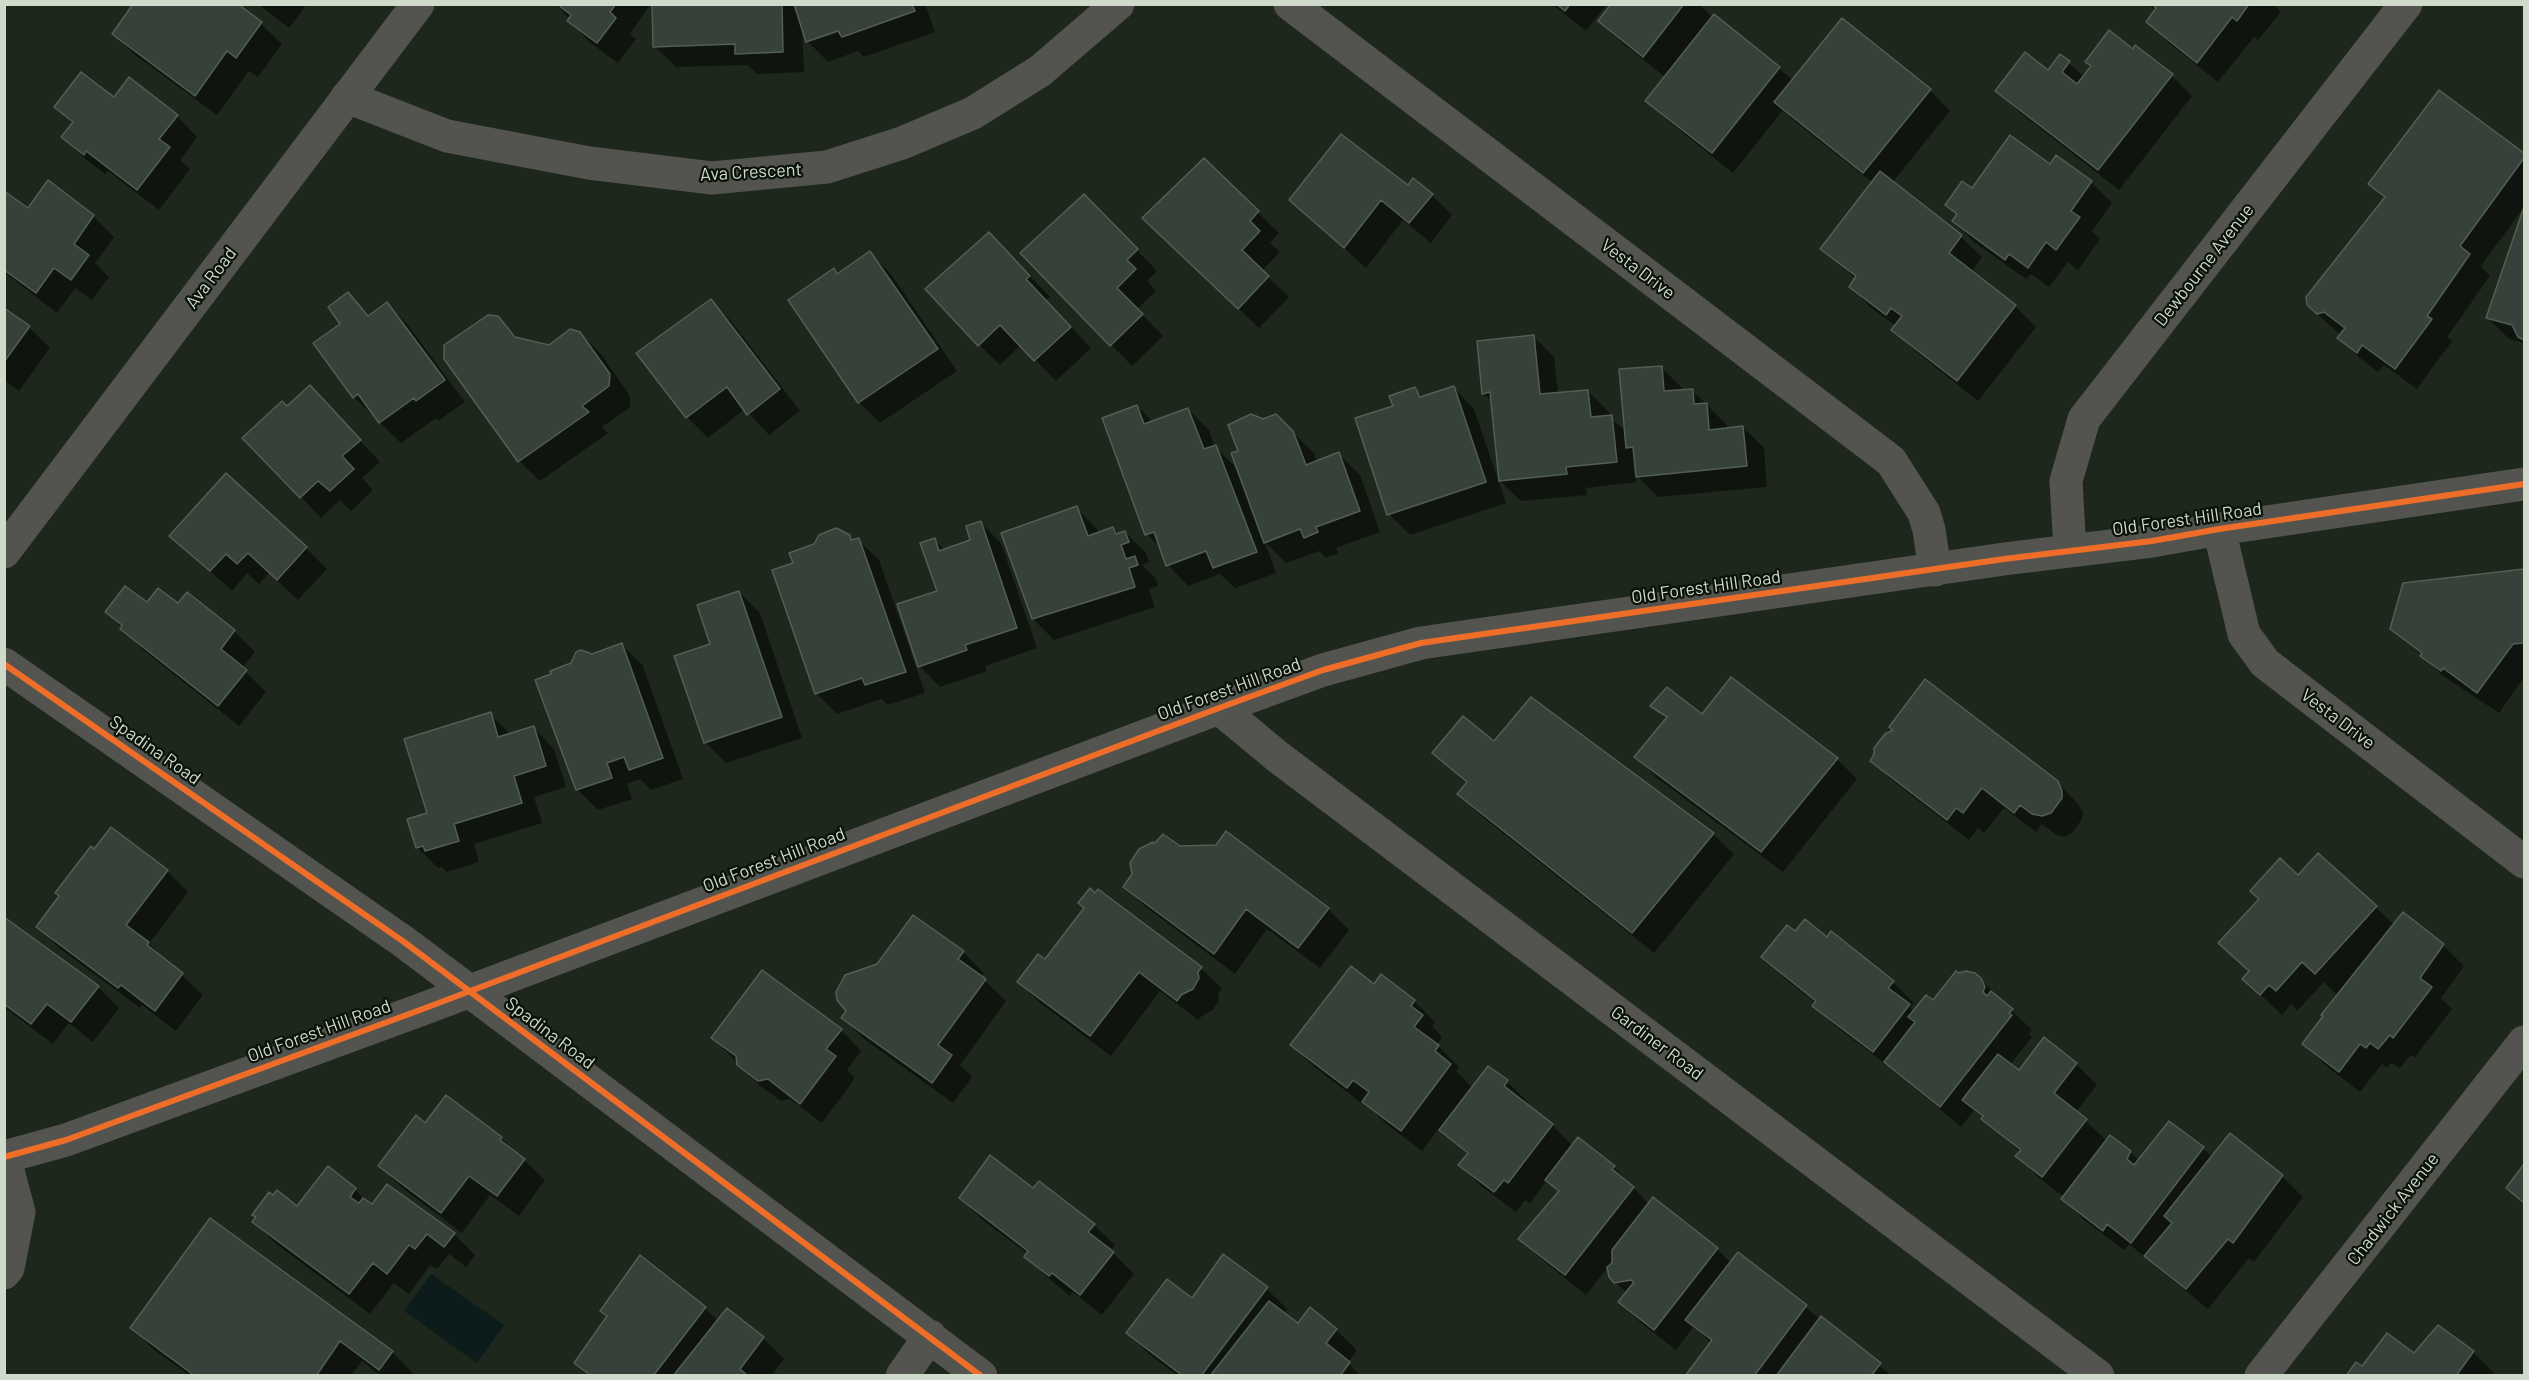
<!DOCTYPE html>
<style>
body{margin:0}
#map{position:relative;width:2529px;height:1380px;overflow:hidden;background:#1e271b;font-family:Barlow,sans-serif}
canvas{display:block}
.frame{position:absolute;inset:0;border:6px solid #cfdacb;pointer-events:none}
</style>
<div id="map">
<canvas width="2529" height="1380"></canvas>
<div class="frame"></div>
</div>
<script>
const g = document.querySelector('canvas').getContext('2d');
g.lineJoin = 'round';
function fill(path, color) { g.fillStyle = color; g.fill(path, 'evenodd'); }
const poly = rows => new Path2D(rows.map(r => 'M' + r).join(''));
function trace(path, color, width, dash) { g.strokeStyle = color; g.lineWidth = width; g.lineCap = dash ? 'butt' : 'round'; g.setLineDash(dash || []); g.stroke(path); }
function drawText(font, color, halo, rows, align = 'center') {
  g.font = font + ' Barlow,sans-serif'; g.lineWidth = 4.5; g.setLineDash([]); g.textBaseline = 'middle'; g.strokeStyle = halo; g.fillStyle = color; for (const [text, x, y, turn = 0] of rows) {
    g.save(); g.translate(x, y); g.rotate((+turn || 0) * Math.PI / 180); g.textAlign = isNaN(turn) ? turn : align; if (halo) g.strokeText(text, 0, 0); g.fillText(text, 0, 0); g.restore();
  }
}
fill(poly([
 [431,1274,504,1325,477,1363,404,1311]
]), '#0c1c1a');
fill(poly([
 [258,4,307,4,289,28],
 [556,4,651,4,630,34,636,39,618,63,589,42],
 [653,4,925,4,935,32,864,57,858,51,828,62,807,41,802,27,804,72,757,74,748,65,676,67,655,47],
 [1552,4,1607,4,1586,31],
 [1613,4,1699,4,1713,18,1779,68,1793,81,1930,90,1950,111,1892,183,1961,237,1982,257,1971,272,2015,306,2036,327,1978,401,1914,350,1893,329,1896,326,1871,308,1851,287,1856,279,1822,249,1873,183,1797,123,1783,110,1733,173,1668,121,1647,101,1665,77,1621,42,1600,21],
 [2149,4,2273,4,2281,12,2258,40,2254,37,2218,82,2169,43,2148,22,2156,11],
 [261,24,282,44,258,77,249,71,217,115,135,55,114,34],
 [2134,51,2172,76,2192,96,2119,190,2018,111,1997,90,2048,72,2061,56,2084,77],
 [2439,92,2524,155,2524,207,2481,266,2490,276,2447,337,2452,341,2417,389,2384,365,2378,372,2360,358,2339,338,2342,333,2339,334,2308,305,2385,199,2370,184],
 [115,99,177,116,197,137,180,160,190,169,159,210,108,171,105,174,84,158,63,137,73,124,56,107],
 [1204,160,1279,233,1270,243,1280,252,1262,271,1289,297,1259,328,1165,239],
 [2050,166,2091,182,2112,203,2092,231,2100,239,2078,270,2068,262,2049,287,2031,274,2026,279,1974,242,1953,221,1958,215,1947,205],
 [1408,187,1432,195,1452,215,1431,243,1403,220,1366,268,1291,200],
 [4,193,28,210,93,216,114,237,95,263,109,277,92,300,75,288,57,313,4,272],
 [2524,211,2524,343,2509,339,2488,318],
 [1105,217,1157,271,1147,281,1156,291,1137,309,1163,336,1132,366,1022,253],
 [870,253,891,274,957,371,880,423,859,402,790,300,834,270,838,275],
 [1010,255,1050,297,1046,300,1091,348,1056,381,1021,345,1000,365,979,345],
 [348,294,370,316,387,304,407,324,465,402,438,421,436,418,401,443,354,397,342,324],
 [711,301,732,322,800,411,769,435,745,409,708,438,687,417,638,353],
 [4,310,29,327,50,348,19,391,7,382,4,386],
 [498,317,520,340,549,346,580,333,601,354,630,396,630,407,602,427,608,433,540,481,519,461],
 [1533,336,1554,357,1558,394,1588,391,1609,412,1609,417,1626,431,1661,367,1682,388,1682,391,1692,390,1727,425,1727,429,1743,427,1764,448,1767,487,1658,497,1636,475,1637,482,1586,488,1587,495,1521,501,1500,481,1493,402,1483,393],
 [1454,388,1474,409,1506,503,1410,535,1389,514,1415,389,1424,398],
 [1137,406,1153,422,1188,409,1209,430,1215,447,1238,469,1240,452,1263,420,1275,416,1314,453,1317,462,1339,454,1360,475,1380,532,1336,548,1338,553,1326,558,1319,551,1286,563,1265,542,1276,573,1235,588,1220,574,1188,586,1168,565,1162,550,1147,534,1104,419],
 [287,408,330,408,380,462,362,478,373,490,351,511,340,500,321,518,301,497],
 [1076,508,1097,529,1099,533,1113,528,1119,534,1125,532,1146,553,1149,562,1142,565,1156,579,1158,586,1149,589,1155,607,1054,640,1033,619,1003,534],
 [980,522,1001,543,1037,648,985,666,987,671,940,687,918,664,939,592,934,540,945,550,972,541],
 [171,536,306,548,327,569,298,600,269,573,259,584,247,573,232,591],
 [849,537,853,541,858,540,879,560,925,693,888,705,881,699,837,714,817,694,774,571,795,564],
 [2524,571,2524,677,2499,713,2443,676,2392,628,2404,584],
 [739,592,760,613,802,738,726,763,705,742],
 [187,594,234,631,255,652,242,668,266,692,239,726,142,649,107,612,147,604,178,605],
 [622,645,643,666,683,779,651,790,640,779,627,784,632,799,598,810,577,789,592,656],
 [1653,706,1703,717,1837,759,1857,779,1783,872,1657,778,1636,757,1666,720],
 [490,714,511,735,534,728,554,749,566,787,534,797,542,823,474,844,479,862,447,872,442,867,438,868,417,847,429,814],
 [1494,743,1713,834,1734,854,1654,953,1480,815,1459,794,1467,784,1434,753],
 [1872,761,2057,782,2078,804,2083,813,2082,819,2072,833,2064,837,2055,834,2042,824,2036,832,2004,808,1984,833,1978,828,1969,840,1893,781],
 [1179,848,1328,909,1349,930,1320,968,1267,929,1235,974,1146,907,1125,887],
 [167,871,188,892,149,944,203,995,176,1031,142,1005,140,1008,59,948,38,927,61,896],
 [2298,877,2376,907,2394,925,2443,945,2464,966,2441,998,2452,1009,2415,1057,2411,1055,2400,1068,2391,1063,2387,1068,2382,1064,2360,1092,2325,1065,2304,1044,2338,996,2324,982,2297,1011,2291,1004,2282,1015,2244,979,2250,972,2220,943],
 [4,919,98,987,119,1008,93,1042,69,1023,53,1044,4,1007],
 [1795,933,1828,939,1831,934,1893,982,1914,1003,1910,1007,1915,1012,1980,979,2032,1030,2029,1034,2032,1037,2010,1065,2019,1072,2076,1064,2097,1085,2076,1112,2107,1141,2130,1152,2139,1161,2203,1148,2212,1157,2282,1176,2303,1197,2254,1262,2249,1258,2208,1309,2129,1244,2124,1250,2084,1220,2063,1199,2064,1197,2038,1177,2017,1156,2020,1152,1974,1110,1961,1127,1895,1071,1835,1026,1814,1006,1816,1003,1784,978,1763,957],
 [963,952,984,973,981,977,1006,1001,960,1065,972,1077,953,1103,864,1039,843,1018,848,1011],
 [1046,961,1201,968,1222,989,1218,993,1219,1000,1213,1010,1202,1016,1198,1020,1160,991,1111,1056,1040,1003,1019,982],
 [1381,977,1414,1001,1435,1022,1432,1026,1442,1037,1437,1045,1459,1067,1456,1071,1473,1088,1488,1068,1507,1082,1528,1102,1526,1105,1552,1125,1573,1146,1578,1139,1614,1167,1649,1204,1653,1199,1717,1249,1731,1263,1738,1254,1806,1307,1820,1320,1822,1318,1892,1376,1687,1376,1711,1343,1694,1326,1676,1350,1641,1323,1620,1302,1627,1293,1615,1282,1609,1266,1586,1295,1541,1259,1520,1239,1559,1192,1547,1180,1530,1203,1525,1200,1516,1212,1481,1186,1460,1165,1468,1155,1439,1128,1422,1151,1385,1123,1369,1107,1368,1108,1313,1066,1292,1045,1374,986],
 [841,1030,861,1051,847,1070,855,1078,822,1123,790,1099,781,1101,759,1085,713,1038],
 [446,1097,501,1138,545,1180,519,1216,490,1195,462,1233,400,1186,380,1165,425,1125],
 [2524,1167,2524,1204,2508,1188],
 [328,1168,355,1190,372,1206,387,1186,454,1234,475,1255,466,1267,449,1254,437,1269,430,1265,409,1294,394,1283,370,1314,275,1243,254,1222,298,1209],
 [1033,1190,1094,1225,1115,1245,1111,1251,1134,1274,1102,1315,1073,1292,1070,1296,1047,1277,1026,1257,1028,1254,981,1219,961,1198],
 [210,1220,392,1352,413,1373,411,1376,381,1376,362,1361,351,1376,190,1376,153,1349,132,1328],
 [1267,1289,1287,1309,1284,1314,1298,1325,1336,1330,1357,1350,1348,1363,1361,1376,1178,1376,1149,1354,1128,1333,1192,1300],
 [705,1308,718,1321,727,1310,763,1338,784,1359,771,1376,588,1376,576,1363],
 [2473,1352,2494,1373,2492,1376,2347,1376,2362,1368,2414,1355]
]), '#0007');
const building = poly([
 [133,4,238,4,262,22,236,58,227,51,195,96,112,34,133,4],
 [557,4,616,4,610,12,616,18,597,43,567,21,571,15,557,4],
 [652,4,782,4,783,52,735,54,735,44,653,47,652,4],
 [794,4,912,4,915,11,842,37,838,31,806,42,794,4],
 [1556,4,1570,4,1565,11,1556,4],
 [1611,4,1684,4,1643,57,1598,21,1611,4],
 [2152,4,2249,4,2237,21,2232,17,2197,63,2146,22,2156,8,2152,4],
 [1714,14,1780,67,1712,153,1645,101,1714,14],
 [1842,18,1931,89,1863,173,1774,102,1842,18],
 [2109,30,2133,49,2135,45,2173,74,2098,170,1995,91,2025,52,2048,70,2060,54,2070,61,2062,72,2077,84,2091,66,2085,62,2109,30],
 [81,72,114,97,129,77,178,115,159,139,170,147,137,190,86,151,84,155,61,137,73,122,54,107,81,72],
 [2439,90,2524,153,2524,158,2460,246,2470,254,2427,316,2432,319,2395,369,2362,345,2357,353,2337,338,2345,328,2324,312,2317,314,2307,305,2306,297,2385,197,2368,184,2439,90],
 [1341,134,1408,185,1413,178,1433,194,1409,223,1381,200,1344,248,1289,200,1341,134],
 [2010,135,2050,164,2056,155,2092,181,2071,211,2080,217,2056,250,2046,242,2028,268,2009,254,2005,260,1952,221,1957,214,1945,205,1962,181,1972,188,2010,135],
 [1204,158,1259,211,1250,221,1260,231,1242,250,1269,276,1238,309,1142,218,1204,158],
 [1880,171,1962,235,1949,253,2016,305,1957,381,1891,330,1902,316,1891,308,1886,315,1849,287,1856,276,1820,249,1880,171],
 [48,180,94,215,74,244,89,255,71,280,54,268,36,293,4,270,4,191,28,208,48,180],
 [1084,194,1138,249,1127,260,1136,269,1117,288,1143,314,1110,346,1020,253,1084,194],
 [2524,207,2524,340,2518,337,2512,325,2486,318,2524,207],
 [989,232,1030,276,1026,279,1071,327,1034,361,1000,325,978,346,925,289,989,232],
 [870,251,938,349,858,403,788,300,834,268,837,274,870,251],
 [348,292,368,316,387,302,445,380,416,401,414,398,379,423,358,394,353,398,313,343,340,324,328,307,348,292],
 [711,299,780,389,747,415,727,387,686,418,636,353,711,299],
 [4,308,30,326,4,362,4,308],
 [488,315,498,316,515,337,549,345,570,329,580,332,610,374,609,386,582,406,589,412,518,462,444,359,444,345,488,315],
 [1534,335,1540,394,1588,390,1591,417,1612,415,1617,462,1566,467,1567,474,1499,481,1490,392,1482,394,1477,341,1534,335],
 [1662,366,1664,391,1693,389,1694,404,1707,403,1709,430,1743,426,1747,466,1636,477,1633,447,1626,448,1619,369,1662,366],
 [310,385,361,440,342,456,354,469,330,491,318,481,300,498,242,438,282,401,287,406,310,385],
 [1454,386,1486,482,1387,515,1355,418,1393,406,1389,396,1415,387,1420,397,1454,386],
 [1137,405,1144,424,1188,408,1204,449,1216,445,1257,552,1213,568,1206,551,1166,566,1154,532,1145,535,1102,418,1137,405],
 [1251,414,1263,419,1276,414,1293,431,1306,465,1339,452,1360,511,1316,527,1318,532,1304,538,1300,529,1264,543,1231,453,1238,451,1228,425,1251,414],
 [226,473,307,547,277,580,248,553,237,564,226,554,210,571,169,536,226,473],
 [1077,506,1088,536,1113,527,1116,534,1125,531,1129,542,1121,545,1126,559,1135,556,1138,565,1129,568,1135,587,1032,619,1001,533,1077,506],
 [981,521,1017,628,965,645,967,650,918,667,897,604,937,591,920,543,935,538,939,551,970,540,966,526,981,521],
 [836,528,850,535,851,540,859,538,906,672,865,685,862,678,815,694,772,570,793,563,789,553,814,544,819,535,836,528],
 [2524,569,2524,643,2513,644,2477,693,2443,668,2441,671,2420,656,2422,653,2390,629,2403,583,2524,569],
 [125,586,147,602,158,588,178,603,187,592,235,630,221,649,247,670,218,706,120,629,122,625,105,612,125,586],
 [739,591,782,717,704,743,674,656,710,644,697,605,739,591],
 [622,643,663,758,629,770,624,757,607,763,612,778,576,790,535,680,551,674,550,671,571,663,576,652,581,650,592,654,622,643],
 [1731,677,1838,758,1761,852,1634,757,1667,717,1650,706,1667,687,1702,714,1731,677],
 [1925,679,2058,781,2062,791,2062,798,2051,813,2042,816,2032,814,2020,805,2014,813,1982,788,1963,813,1956,808,1947,820,1870,761,1874,754,1874,748,1885,734,1893,730,1889,727,1925,679],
 [1531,697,1714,833,1632,933,1457,794,1467,782,1432,753,1463,716,1494,741,1531,697],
 [491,712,498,737,534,726,546,766,514,776,522,803,454,824,459,841,425,851,423,846,416,848,407,819,427,813,404,739,491,712],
 [111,827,168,870,126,925,149,942,147,945,183,973,155,1011,121,985,118,988,36,927,59,896,55,893,91,846,94,849,111,827],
 [1226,831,1329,908,1298,948,1246,909,1214,954,1123,887,1132,874,1130,863,1139,849,1153,842,1154,844,1163,834,1180,846,1216,845,1226,831],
 [2318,853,2377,906,2315,974,2302,962,2276,991,2269,985,2260,995,2242,979,2249,971,2218,943,2259,899,2250,891,2280,858,2298,875,2318,853],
 [1090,888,1095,893,1098,889,1202,967,1198,972,1199,978,1193,989,1181,995,1177,1001,1139,972,1090,1036,1017,982,1038,954,1045,959,1084,908,1078,903,1090,888],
 [2403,912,2444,944,2420,978,2432,987,2393,1038,2390,1035,2378,1049,2370,1043,2366,1048,2360,1044,2339,1072,2302,1044,2323,1016,2321,1015,2403,912],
 [913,915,964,951,958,959,986,979,938,1045,952,1055,932,1083,841,1018,846,1011,837,1000,836,992,845,975,877,964,913,915],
 [4,917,99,986,71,1022,47,1004,31,1024,4,1004,4,917],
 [1805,919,1827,937,1831,931,1894,981,1888,988,1910,1004,1873,1052,1812,1006,1816,1001,1761,957,1787,925,1795,931,1805,919],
 [1351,966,1374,984,1381,974,1415,1000,1411,1006,1423,1015,1414,1027,1439,1045,1435,1051,1451,1064,1401,1131,1362,1102,1369,1092,1353,1080,1347,1088,1290,1045,1351,966],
 [762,970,842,1029,826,1049,836,1056,800,1104,768,1079,758,1081,737,1065,736,1056,711,1038,762,970],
 [1956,971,1959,973,1966,971,1975,973,1981,978,1985,987,1983,992,1987,996,1991,991,2013,1009,2009,1013,2012,1015,1940,1107,1884,1062,1915,1022,1908,1017,1926,995,1933,1000,1956,971],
 [2044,1037,2077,1063,2054,1093,2087,1119,2042,1177,2015,1156,2021,1150,1981,1119,1983,1116,1962,1100,1998,1054,2019,1070,2044,1037],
 [1488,1066,1508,1080,1504,1086,1553,1124,1508,1183,1504,1180,1494,1192,1458,1165,1468,1153,1439,1130,1488,1066],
 [446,1095,502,1137,500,1140,525,1159,497,1196,469,1176,441,1213,378,1166,416,1115,425,1123,446,1095],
 [2169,1121,2204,1147,2131,1243,2107,1224,2103,1231,2061,1199,2110,1135,2131,1151,2127,1159,2134,1165,2169,1121],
 [2230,1133,2283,1175,2233,1243,2228,1239,2186,1289,2144,1256,2172,1223,2164,1216,2230,1133],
 [1578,1137,1615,1166,1612,1169,1634,1187,1565,1275,1518,1239,1559,1191,1545,1180,1578,1137],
 [990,1155,1033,1188,1039,1181,1095,1224,1088,1232,1114,1252,1080,1295,1052,1273,1049,1276,1024,1257,1028,1251,959,1198,990,1155],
 [2524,1164,2524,1203,2506,1188,2524,1164],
 [328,1166,356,1188,350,1197,359,1203,363,1198,372,1204,387,1184,455,1233,444,1247,427,1234,415,1249,409,1245,387,1274,373,1263,349,1294,252,1222,256,1217,252,1215,269,1192,273,1195,277,1190,297,1206,328,1166],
 [1653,1197,1718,1248,1654,1330,1618,1302,1634,1282,1631,1280,1614,1283,1609,1277,1607,1267,1612,1263,1612,1250,1653,1197],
 [210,1218,393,1351,379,1370,340,1341,316,1376,195,1376,130,1328,210,1218],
 [1738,1252,1807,1305,1754,1376,1685,1376,1712,1340,1685,1320,1738,1252],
 [1223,1254,1268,1287,1201,1376,1183,1376,1126,1333,1167,1279,1192,1298,1223,1254],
 [640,1255,706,1307,653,1376,591,1376,574,1363,607,1316,600,1311,640,1255],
 [1269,1301,1298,1323,1310,1307,1337,1329,1326,1343,1350,1362,1340,1376,1210,1376,1269,1301],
 [727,1308,764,1337,740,1369,748,1376,673,1376,727,1308],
 [1821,1316,1881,1363,1871,1376,1776,1376,1821,1316],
 [2438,1325,2474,1351,2456,1376,2346,1376,2356,1362,2362,1366,2387,1333,2414,1353,2438,1325]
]);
fill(building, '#364139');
trace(building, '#535e55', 1.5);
trace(poly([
 [1290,4,1891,461,1924,513,1929,530,1935,570],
 [347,97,447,136,589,163,712,178,827,167,902,143,973,113,1040,71,1118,4],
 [2219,529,2244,634,2265,663,2524,862],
 [2070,551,2066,481,2084,419,2406,4],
 [4,552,418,4],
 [4,664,404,942,981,1376],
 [1219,708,1278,757,2098,1376],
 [4,1156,19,1212,8,1268,4,1273],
 [4,1157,66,1140,420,1010,1219,708,1323,670,1421,643,2004,559,2152,541,2219,529,2524,484],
 [902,1376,930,1336],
 [2261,1376,2524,1042]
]), '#53544f', 33);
trace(poly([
 [4,664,404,942,981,1376],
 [4,1157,66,1140,420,1010,1219,708,1323,670,1421,643,2004,559,2152,541,2219,529,2524,484]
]), '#ee6e29', 6);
drawText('18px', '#cfdacb', '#0b1309', [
 ["Ava Crescent",751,172,-3],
 ["Dewbourne Avenue",2204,265,-52],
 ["Vesta Drive",1638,269,37],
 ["Ava Road",211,278,-53],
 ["Old Forest Hill Road",2187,519,-8],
 ["Old Forest Hill Road",1706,587,-8],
 ["Old Forest Hill Road",1229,689,-20],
 ["Vesta Drive",2338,719,37],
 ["Spadina Road",155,750,35],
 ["Old Forest Hill Road",774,860,-21],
 ["Old Forest Hill Road",319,1031,-20],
 ["Spadina Road",550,1033,37],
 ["Gardiner Road",1657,1043,37],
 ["Chadwick Avenue",2393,1209,-52]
]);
</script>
